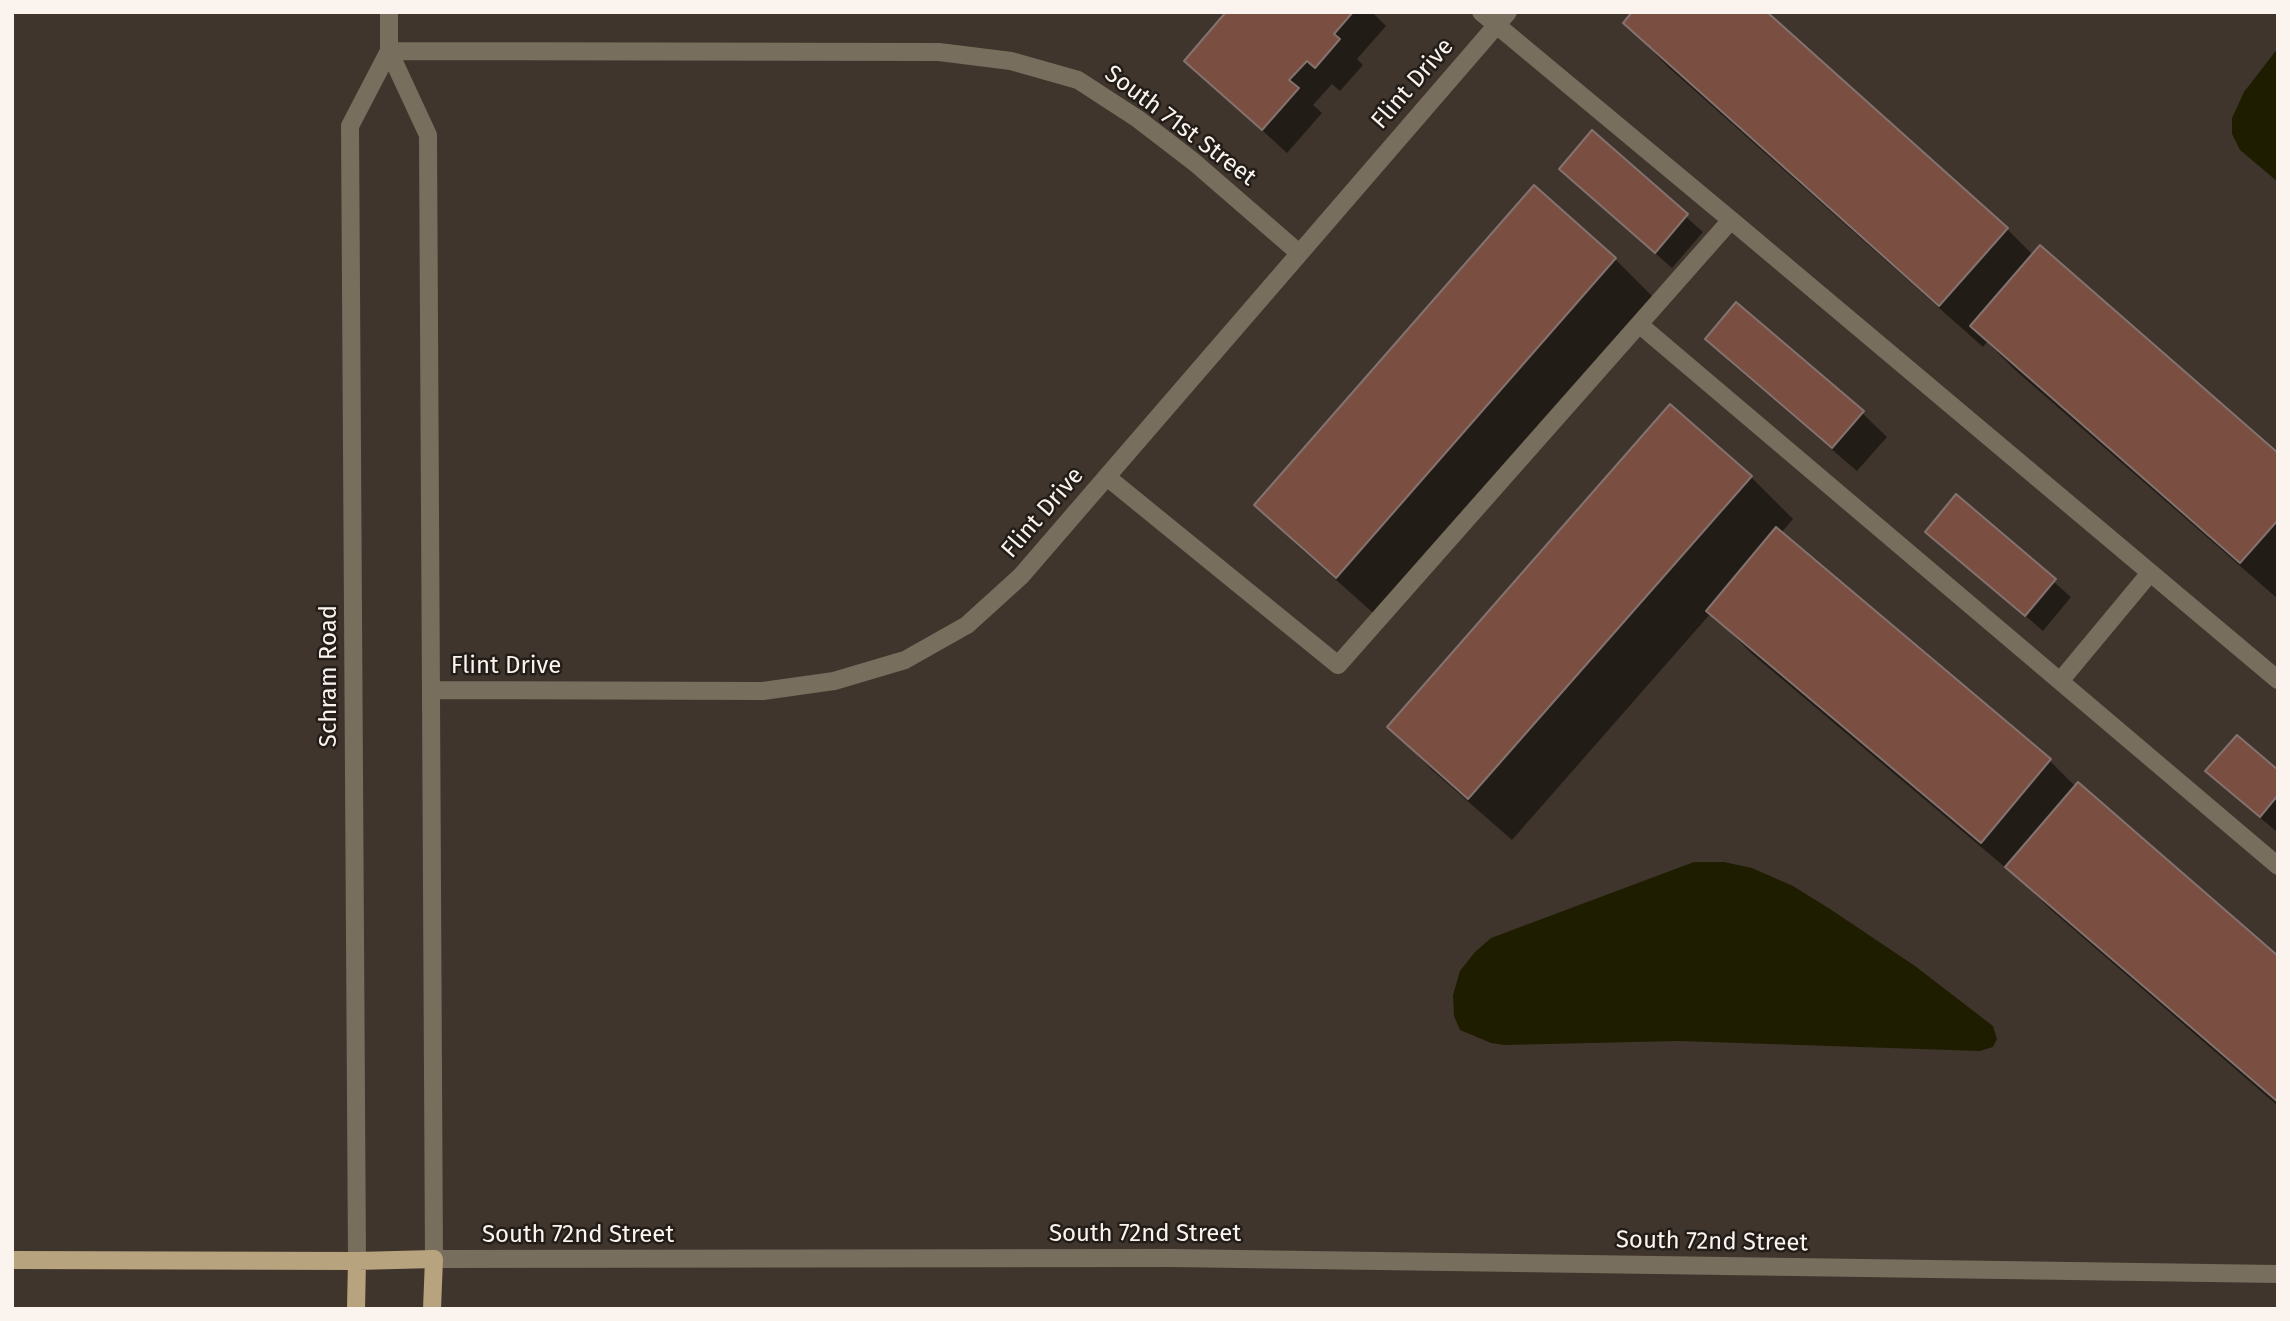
<!DOCTYPE html>
<style>
body{margin:0}
#map{position:relative;width:2290px;height:1321px;overflow:hidden;background:#40352c;font-family:"Fira Sans",sans-serif}
canvas{display:block}
.frame{position:absolute;inset:0;border:14px solid #fbf3ed;pointer-events:none}
</style>
<div id="map">
<canvas width="2290" height="1321"></canvas>
<div class="frame"></div>
</div>
<script>
const g = document.querySelector('canvas').getContext('2d');
g.lineJoin = 'round';
function fill(path, color) { g.fillStyle = color; g.fill(path, 'evenodd'); }
const poly = rows => new Path2D(rows.map(r => 'M' + r).join(''));
function trace(path, color, width, dash) { g.strokeStyle = color; g.lineWidth = width; g.lineCap = dash ? 'butt' : 'round'; g.setLineDash(dash || []); g.stroke(path); }
function drawText(font, color, halo, rows, align = 'center') {
  g.font = font + ' "Fira Sans",sans-serif'; g.lineWidth = 5; g.setLineDash([]); g.textBaseline = 'middle'; g.strokeStyle = halo; g.fillStyle = color; for (const [text, x, y, turn = 0] of rows) {
    g.save(); g.translate(x, y); g.rotate((+turn || 0) * Math.PI / 180); g.textAlign = isNaN(turn) ? turn : align; if (halo) g.strokeText(text, 0, 0); g.fillText(text, 0, 0); g.restore();
  }
}
fill(poly([
 [2278,48,2278,182,2240,150,2232,134,2232,118,2244,92],
 [1694,862,1724,862,1752,868,1793,886,1830,909,1915,966,1993,1026,1997,1039,1993,1047,1980,1051,1679,1041,1505,1045,1491,1043,1460,1030,1454,1016,1453,995,1460,971,1475,952,1491,938]
]), '#1e1d00');
fill(poly([
 [1229,12,1372,12,1386,26,1357,59,1363,65,1340,91,1332,84,1313,105,1322,113,1287,153,1186,61],
 [1625,23,2007,229,2033,255,2278,455,2278,599,2014,369,1987,342,1983,347,1667,66],
 [1592,133,1703,232,1672,268,1578,185],
 [1615,259,1657,301,1380,619,1299,547,1257,505],
 [1707,339,1862,413,1887,437,1857,471,1731,363],
 [1751,477,1793,519,1781,533,2050,761,2076,787,2278,959,2278,1106,2050,909,2025,884,1751,653,1711,613,1512,840,1432,770,1390,727],
 [1956,497,2071,597,2043,631,1927,531],
 [2208,771,2278,772,2277,832,2224,787]
]), '#0007');
const building = poly([
 [1226,12,1353,12,1334,34,1340,39,1315,68,1307,61,1289,80,1299,88,1262,130,1184,61,1226,12],
 [1632,12,1767,12,2008,228,1939,306,1623,23,1632,12],
 [1592,130,1688,214,1655,253,1559,169,1592,130],
 [1534,185,1616,258,1336,578,1254,505,1534,185],
 [2040,245,2278,453,2278,520,2240,563,1970,326,2040,245],
 [1736,302,1864,411,1832,448,1705,339,1736,302],
 [1670,404,1752,476,1468,799,1387,727,1670,404],
 [1956,494,2056,579,2025,616,1925,532,1956,494],
 [1776,527,2051,759,1981,843,1706,611,1776,527],
 [2237,735,2278,770,2278,795,2260,817,2205,771,2237,735],
 [2078,782,2278,956,2278,1102,2005,867,2078,782]
]);
fill(building, '#7b4e42');
trace(building, '#83726e', 2);
trace(poly([
 [389,12,389,51,428,135,434,1259,1171,1258,2278,1274],
 [389,51,939,52,1011,61,1078,80,1138,119,1194,162,1299,253],
 [1731,220,2278,680],
 [1640,325,2278,866],
 [1107,477,1338,665,1731,220,1481,12],
 [2061,680,2150,573],
 [431,690,763,691,834,681,905,660,967,625,1021,576,1508,12],
 [357,1261,350,126,389,51]
]), '#786e5d', 18);
trace(poly([
 [12,1260,357,1261,434,1259,432,1309],
 [356,1309,357,1261]
]), '#b7a47f', 18);
drawText('24px', '#fbf3ed', '#231d19', [
 ["Flint Drive",1413,84,-49],
 ["South 71st Street",1180,126,37],
 ["Flint Drive",1043,513,-49],
 ["Flint Drive",506,666],
 ["Schram Road",329,676,-90],
 ["South 72nd Street",1145,1234],
 ["South 72nd Street",578,1235],
 ["South 72nd Street",1712,1242,1]
]);
</script>
